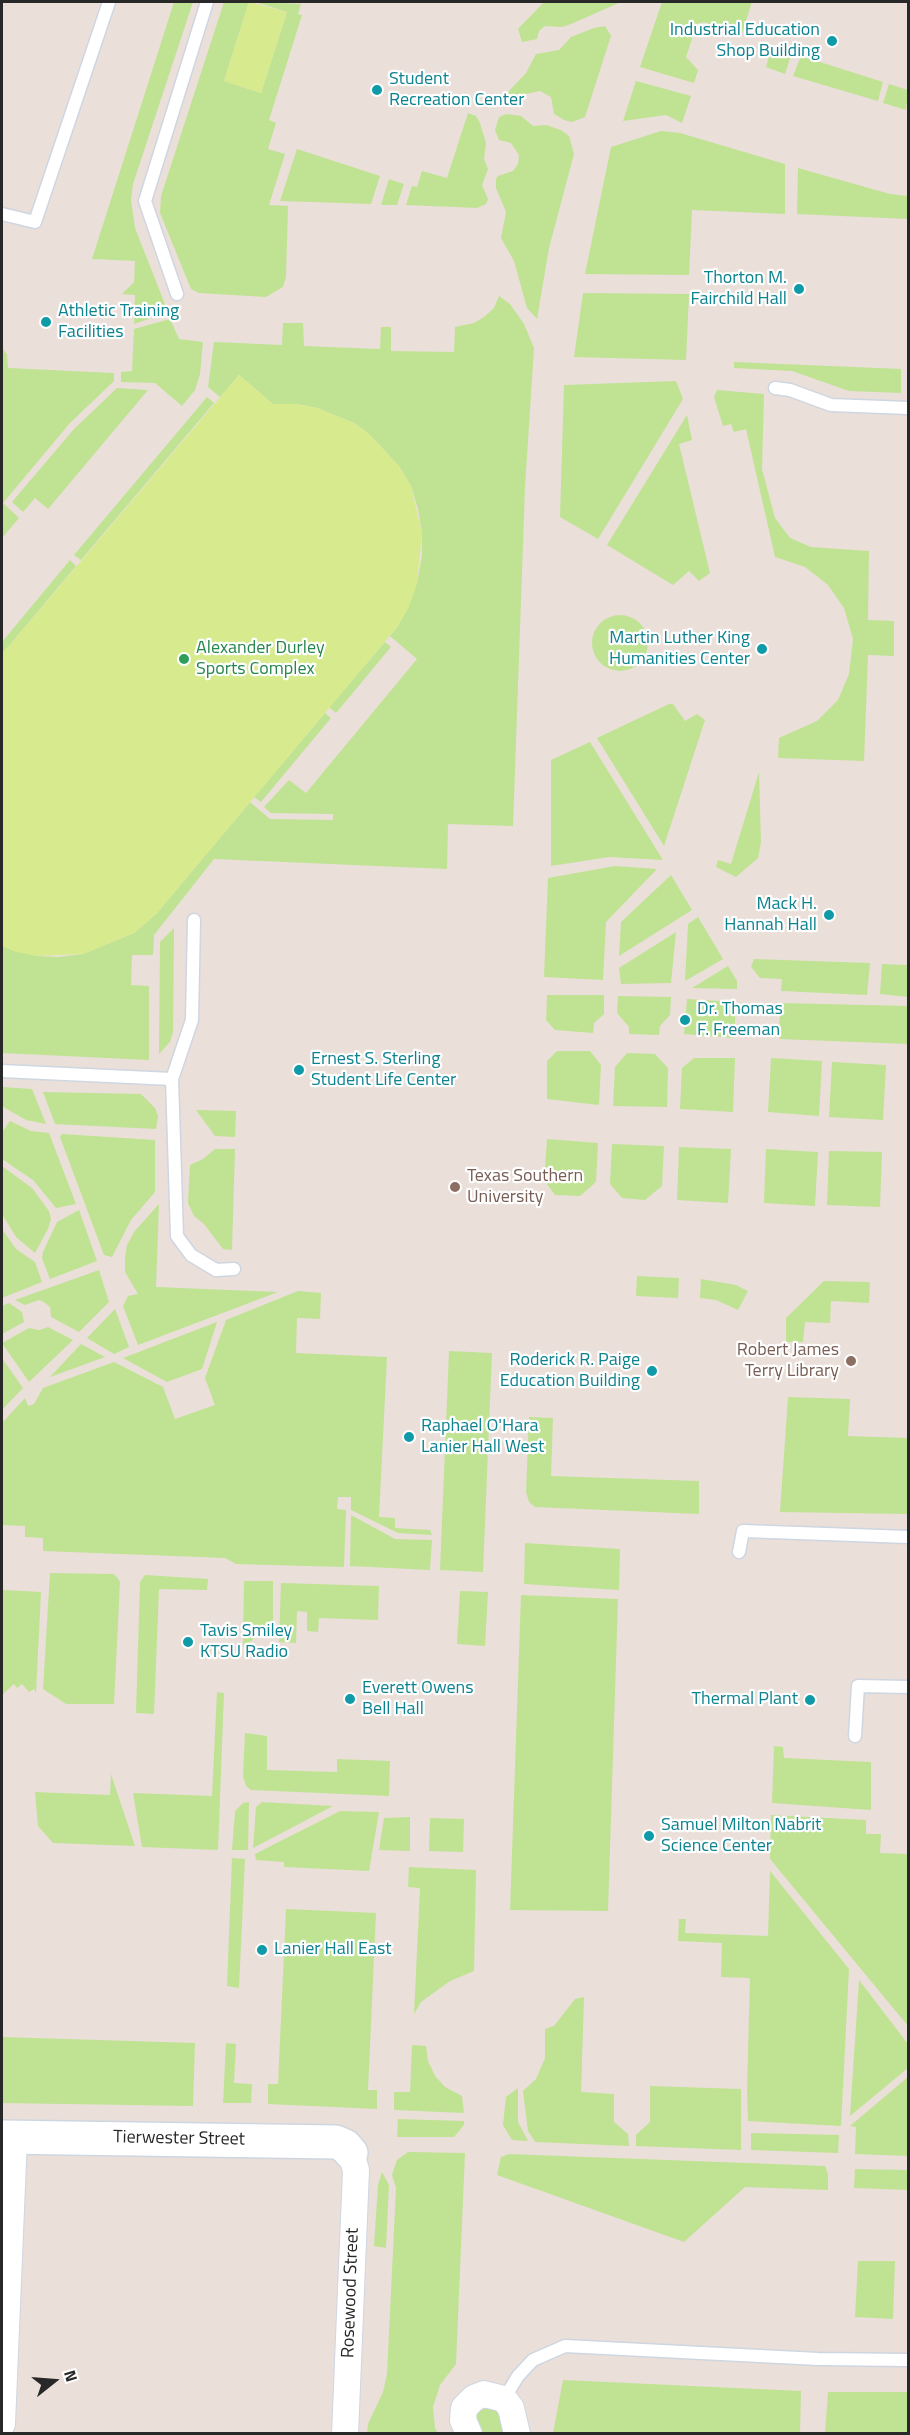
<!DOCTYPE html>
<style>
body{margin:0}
#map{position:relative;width:910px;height:2435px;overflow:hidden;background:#ebdfd9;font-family:"Titillium Web",sans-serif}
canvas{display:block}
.frame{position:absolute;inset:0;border:3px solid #282828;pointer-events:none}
.north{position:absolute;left:24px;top:2351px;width:60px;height:60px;-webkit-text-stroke:4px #fff;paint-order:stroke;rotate:73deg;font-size:16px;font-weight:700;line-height:24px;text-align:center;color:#282828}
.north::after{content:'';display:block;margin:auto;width:21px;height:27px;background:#282828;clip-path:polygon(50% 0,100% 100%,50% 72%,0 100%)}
</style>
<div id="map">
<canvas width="910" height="2435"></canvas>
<div class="frame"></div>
<div class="north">N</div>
</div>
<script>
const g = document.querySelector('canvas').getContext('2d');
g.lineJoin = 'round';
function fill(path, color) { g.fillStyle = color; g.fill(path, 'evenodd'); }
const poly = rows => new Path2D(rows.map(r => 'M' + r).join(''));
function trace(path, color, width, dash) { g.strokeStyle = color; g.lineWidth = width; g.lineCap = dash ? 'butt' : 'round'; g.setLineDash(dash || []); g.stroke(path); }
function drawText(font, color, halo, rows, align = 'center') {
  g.font = font + ' "Titillium Web",sans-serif'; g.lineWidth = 4.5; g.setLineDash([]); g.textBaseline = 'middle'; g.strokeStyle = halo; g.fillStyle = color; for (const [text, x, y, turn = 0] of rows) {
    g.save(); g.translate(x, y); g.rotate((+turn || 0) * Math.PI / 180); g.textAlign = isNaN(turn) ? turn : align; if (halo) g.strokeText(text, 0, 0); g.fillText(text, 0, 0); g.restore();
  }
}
fill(poly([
 [174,2,193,2,133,184,131,200,135,228,168,312,134,324,135,295,122,294,134,282,135,261,92,259],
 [224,2,249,2,224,81,261,93,287,12,255,2,301,4,298,14,302,15,269,120,276,123,268,149,285,154,269,205,288,206,286,277,283,287,266,297,199,293,191,289,160,213,161,196],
 [544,2,621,2,571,24,562,27,545,26,539,31,537,39,522,42,518,29],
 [662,2,752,2,741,36,704,22,697,24,686,57,698,70,694,83,640,67],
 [605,26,611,36,585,117,572,122,564,120,554,114,551,97,540,91,526,94,520,103,510,102,508,98,509,91,526,73,536,54,559,50,571,37,594,28],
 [772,46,792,52,785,74,766,67],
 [801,56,883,82,878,101,793,76],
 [636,81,691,96,682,123,666,115,623,121],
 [889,84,908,90,906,110,883,103],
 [468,113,476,116,480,123,486,143,484,159,488,169,482,185,488,199,486,204,477,208,406,205,412,186,417,187,422,171,447,178],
 [506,114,521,116,533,126,546,125,561,130,569,136,574,154,549,248,537,319,527,308,514,261,501,238,506,212,496,188,496,179,498,176,513,171,518,164,519,155,511,143,499,140,495,130,499,117],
 [661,131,680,133,785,164,785,214,692,210,689,275,585,274,611,147],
 [297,149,380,176,371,204,280,201],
 [798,168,890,194,908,196,908,219,797,214],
 [389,179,404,184,397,205,381,205],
 [583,293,689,294,686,360,574,357],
 [499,296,510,304,524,324,534,348,525,487,513,826,448,824,447,869,214,859,154,935,153,955,132,955,131,985,149,986,149,1060,2,1053,2,946,37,956,58,957,83,954,134,933,157,913,250,802,270,819,333,820,333,814,271,813,264,807,289,780,306,793,417,659,390,636,398,626,417,583,422,556,422,534,418,509,411,486,399,466,369,434,354,423,317,408,297,404,273,404,239,375,220,397,208,387,214,342,282,345,283,323,303,323,304,346,380,349,381,327,391,327,391,351,454,352,455,327,474,323,484,317,494,308],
 [170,319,179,339,203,342,200,374,195,390,182,406,155,383,121,382,121,372,132,371,134,329],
 [2,348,7,354,8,368,114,373,114,381,70,423,3,503,19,518,2,538],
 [734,362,901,369,901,393,849,391,792,371,734,368],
 [676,381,683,399,598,539,560,517,564,385],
 [117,388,148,390,48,509,35,498,23,512,12,502,74,429],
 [717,390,764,394,762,469,775,518,790,538,811,547,869,551,868,620,894,621,894,656,868,655,864,761,778,758,779,738,817,721,838,700,849,674,853,639,844,608,828,585,805,567,775,557,746,429,734,432,731,424,723,426,714,397],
 [207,397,214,403,81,560,74,555],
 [687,415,692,440,679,444,710,573,699,581,689,571,673,585,607,545],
 [70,560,76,566,2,654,2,642],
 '592 643a28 28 0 1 1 56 0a28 28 0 1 1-56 0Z',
 [385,642,391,647,336,713,329,707],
 [669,704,673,704,685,721,697,714,705,720,664,846,597,738],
 [325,713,331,718,261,802,254,797],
 [590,742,663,860,609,857,551,866,551,760],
 [759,772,761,842,758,858,736,877,716,867,718,860,731,864],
 [615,866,657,869,606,922,603,980,544,977,548,878],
 [671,875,692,910,619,956,621,922],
 [698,917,723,959,685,981,688,924],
 [174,928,173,1032,170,1042,159,1054,160,942],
 [676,932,671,983,621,984,619,968],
 [754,959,870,963,867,995,781,991,782,979,760,978,751,967],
 [882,964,908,965,908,997,880,994],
 [728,966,737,981,737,989,692,988],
 [547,995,604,995,604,1014,594,1023,593,1033,555,1030,546,1020],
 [618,996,671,997,670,1015,660,1026,659,1035,629,1034,629,1027,617,1013],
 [687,999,736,1002,734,1038,684,1034],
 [780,1003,908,1006,908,1044,779,1039],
 [557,1051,590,1051,601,1065,599,1105,547,1099,547,1061],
 [627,1053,655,1054,668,1068,667,1107,613,1106,615,1067],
 [694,1058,735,1058,733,1112,680,1109,682,1068],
 [771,1058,822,1061,819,1116,768,1112],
 [832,1062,886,1065,883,1120,829,1117],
 [2,1087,32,1089,46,1124,26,1120,5,1108,2,1105],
 [43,1092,141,1094,155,1108,158,1116,156,1129,55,1124],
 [196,1110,236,1111,235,1137,215,1136],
 [10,1121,31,1131,49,1133,76,1204,56,1208,33,1180,2,1159,2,1132],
 [62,1134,155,1140,155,1192,131,1220,112,1257,104,1255,60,1137],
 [547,1139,598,1143,596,1182,580,1196,555,1195,544,1180],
 [612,1144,664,1146,662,1186,645,1200,622,1198,610,1184],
 [679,1147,731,1149,728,1203,677,1200],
 [215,1149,235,1149,232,1250,223,1249,204,1224,194,1216,188,1203,190,1165,203,1159],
 [766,1149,818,1152,815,1206,764,1203],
 [829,1151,882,1152,880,1207,827,1205],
 [2,1166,32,1188,49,1211,51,1219,48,1229,35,1253,16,1237,2,1214],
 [159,1204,156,1287,278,1292,138,1345,123,1306,128,1296,138,1294,125,1272,125,1257,127,1245,134,1232],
 [79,1210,97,1261,50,1279,42,1258,43,1252,57,1222],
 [2,1229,16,1249,35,1262,42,1282,2,1298],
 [99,1270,109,1302,79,1332,51,1317,50,1307,44,1302,39,1300,25,1305,15,1300],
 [637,1276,679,1278,678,1298,636,1296],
 [701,1279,736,1285,748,1291,738,1310,716,1300,700,1298],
 [824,1281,870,1282,869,1303,831,1301,830,1323,805,1322,803,1342,786,1342,786,1318],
 [298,1291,321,1293,320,1319,297,1318,296,1353,387,1357,379,1517,395,1518,395,1528,430,1530,432,1535,398,1533,351,1510,351,1497,338,1497,337,1509,346,1510,344,1567,236,1564,225,1558,43,1551,43,1538,25,1537,25,1526,2,1525,2,1423,25,1398,28,1406,34,1404,43,1388,114,1362,163,1387,175,1419,215,1405,205,1378,226,1320],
 [9,1303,22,1312,24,1322,2,1334,2,1306],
 [115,1309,129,1347,114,1354,87,1338],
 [217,1322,202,1369,167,1382,123,1358],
 [48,1327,73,1340,29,1382,2,1343,29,1328,39,1330],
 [81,1344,105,1357,50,1377],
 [449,1351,492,1353,483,1572,440,1570],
 [2,1358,23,1388,2,1410],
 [788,1397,850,1399,848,1436,908,1438,908,1514,780,1512],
 [529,1417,553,1418,551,1476,699,1481,699,1514,535,1507,529,1502,526,1492],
 [351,1515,395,1539,432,1540,430,1570,350,1566],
 [525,1543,620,1549,619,1590,524,1584],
 [50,1573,113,1574,117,1577,120,1582,114,1704,66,1704,43,1689],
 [145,1575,208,1579,207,1590,159,1589,154,1714,136,1713,140,1582],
 [244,1581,273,1581,273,1635,259,1635,243,1647],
 [281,1583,379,1586,378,1620,319,1618,318,1632,307,1631,307,1612,297,1611,296,1643,279,1642],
 [2,1590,41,1592,36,1693,34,1689,29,1692,22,1684,17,1688,14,1684,2,1695],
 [460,1591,488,1592,485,1646,457,1644],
 [521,1595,618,1599,608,1911,510,1910],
 [217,1692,224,1693,218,1850,142,1847,133,1793,212,1796],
 [245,1733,267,1736,267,1770,337,1772,337,1759,390,1761,389,1796,251,1790,246,1786,243,1776],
 [774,1746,783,1747,784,1758,871,1762,871,1810,772,1803],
 [111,1774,135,1846,53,1843,38,1826,35,1792,110,1795],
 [249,1802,248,1850,232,1850,235,1811,243,1803],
 [262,1802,333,1806,253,1848,256,1807],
 [340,1811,379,1812,369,1871,284,1867,284,1862,256,1860,255,1854],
 [771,1815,866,1820,866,1834,881,1834,880,1853,908,1854,908,2026,770,1859],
 [410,1817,410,1851,379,1850,384,1818],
 [430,1818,464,1819,463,1852,429,1851],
 [232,1858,245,1859,239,1988,227,1986],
 [409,1867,476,1870,474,1971,450,1981,421,2002,414,2014,420,1888,408,1887],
 [770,1871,849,1969,841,2126,748,2121,747,2089,750,1978,721,1977,722,1943,678,1941,679,1919,686,1919,685,1933,768,1936],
 [286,1909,376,1913,368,2090,377,2090,377,2109,268,2104,268,2084,278,2084],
 [859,1980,908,2044,908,2068,850,2116],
 [584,1997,581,2092,614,2094,614,2122,628,2134,629,2146,535,2142,528,2131,523,2091,536,2079,545,2058,545,2029,554,2026,575,1999],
 [2,2037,195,2043,193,2106,2,2103],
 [226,2043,236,2044,234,2083,252,2084,251,2103,223,2103],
 [412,2045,426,2046,428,2061,435,2076,445,2087,462,2096,464,2113,394,2110,394,2092,410,2092],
 [908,2077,908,2156,855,2154,856,2127,850,2126],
 [650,2086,741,2089,741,2150,636,2146,636,2135,650,2122],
 [518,2088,518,2122,528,2141,512,2140,503,2125,506,2097],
 [398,2119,464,2121,464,2125,454,2137,397,2137],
 [751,2133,839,2135,838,2153,751,2150],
 [408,2152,465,2153,456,2364,440,2385,433,2407,435,2428,438,2433,367,2433,368,2424,383,2392,387,2374,396,2188,392,2175,397,2160],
 [509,2154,825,2166,828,2174,828,2190,745,2187,684,2242,497,2175,501,2157],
 [855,2169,908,2170,908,2190,854,2188],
 [382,2172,389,2185,386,2248,374,2246,378,2185],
 [858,2261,895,2261,893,2319,855,2317],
 [563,2380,801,2391,800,2433,553,2433],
 [828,2392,908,2392,908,2433,825,2433],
 [478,2405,502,2410,509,2433,486,2433,478,2430,474,2409]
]), '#bfe393');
fill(poly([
 [249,2,287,12,261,93,224,81],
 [239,375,273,404,297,404,317,408,354,423,369,434,399,466,411,486,422,534,417,583,409,607,398,626,157,913,134,933,83,954,37,956,16,952,2,946,2,654]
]), '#d7eb8e');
const lane = poly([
 [2,214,35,222,109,2],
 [177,294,145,201,207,2],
 [775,388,790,390,831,405,908,408],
 [194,920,192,1020,172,1079,177,1236,191,1255,216,1270,234,1269],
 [2,1071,172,1079],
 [739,1552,743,1531,908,1537],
 [855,1736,858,1686,908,1687],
 [504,2399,518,2376,533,2360,565,2346,818,2359,908,2360]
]);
const street = poly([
 [2,2424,14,2138],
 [345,2434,356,2170,351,2153],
 [469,2434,463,2420,464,2408,474,2398,484,2394,504,2399,511,2408,517,2434]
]);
const secondary = poly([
 [2,2137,336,2142,345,2146,351,2153]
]);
trace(lane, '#ced6e1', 15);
trace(street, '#ced6e1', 28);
trace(secondary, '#ced6e1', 36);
trace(lane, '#fff', 12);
trace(street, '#fff', 26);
trace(secondary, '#fff', 33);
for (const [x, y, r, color] of [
 [832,41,6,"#0f9aa8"],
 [377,90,6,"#0f9aa8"],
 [799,289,6,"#0f9aa8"],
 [46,322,6,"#0f9aa8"],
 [762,649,6,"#0f9aa8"],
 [184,659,6,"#2e9e5b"],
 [829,915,6,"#0f9aa8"],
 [685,1020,6,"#0f9aa8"],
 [299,1070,6,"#0f9aa8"],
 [455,1187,6,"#8d6e63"],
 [851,1361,6,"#8d6e63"],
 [652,1371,6,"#0f9aa8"],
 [409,1437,6,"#0f9aa8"],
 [188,1642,6,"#0f9aa8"],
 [350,1699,6,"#0f9aa8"],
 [810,1700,6,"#0f9aa8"],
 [649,1836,6,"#0f9aa8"],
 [262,1950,6,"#0f9aa8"]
]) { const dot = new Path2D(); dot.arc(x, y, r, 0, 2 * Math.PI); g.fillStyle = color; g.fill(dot); trace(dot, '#fff', 2); }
drawText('18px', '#0d838f', '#fff', [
 ["Industrial Education",820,31,"right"],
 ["Shop Building",820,52,"right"],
 ["Student",389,80],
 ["Recreation Center",389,101],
 ["Thorton M.",787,279,"right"],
 ["Fairchild Hall",787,300,"right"],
 ["Athletic Training",58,312],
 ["Facilities",58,333],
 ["Martin Luther King",750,639,"right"],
 ["Humanities Center",750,660,"right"],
 ["Mack H.",817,905,"right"],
 ["Hannah Hall",817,926,"right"],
 ["Dr. Thomas",697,1010],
 ["F. Freeman",697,1031],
 ["Ernest S. Sterling",311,1060],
 ["Student Life Center",311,1081],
 ["Roderick R. Paige",640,1361,"right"],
 ["Education Building",640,1382,"right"],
 ["Raphael O'Hara",421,1427],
 ["Lanier Hall West",421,1448],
 ["Tavis Smiley",200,1632],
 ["KTSU Radio",200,1653],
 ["Everett Owens",362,1689],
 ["Bell Hall",362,1710],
 ["Thermal Plant",798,1700,"right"],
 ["Samuel Milton Nabrit",661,1826],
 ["Science Center",661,1847],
 ["Lanier Hall East",274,1950]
], 'left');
drawText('18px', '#27864d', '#fff', [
 ["Alexander Durley",196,649],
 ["Sports Complex",196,670]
], 'left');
drawText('18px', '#785e54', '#fff', [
 ["Texas Southern",467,1177],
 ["University",467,1198],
 ["Robert James",839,1351,"right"],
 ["Terry Library",839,1372,"right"]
], 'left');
drawText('18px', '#282828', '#fff', [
 ["Tierwester Street",179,2139,1],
 ["Rosewood Street",351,2293,-88]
]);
</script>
